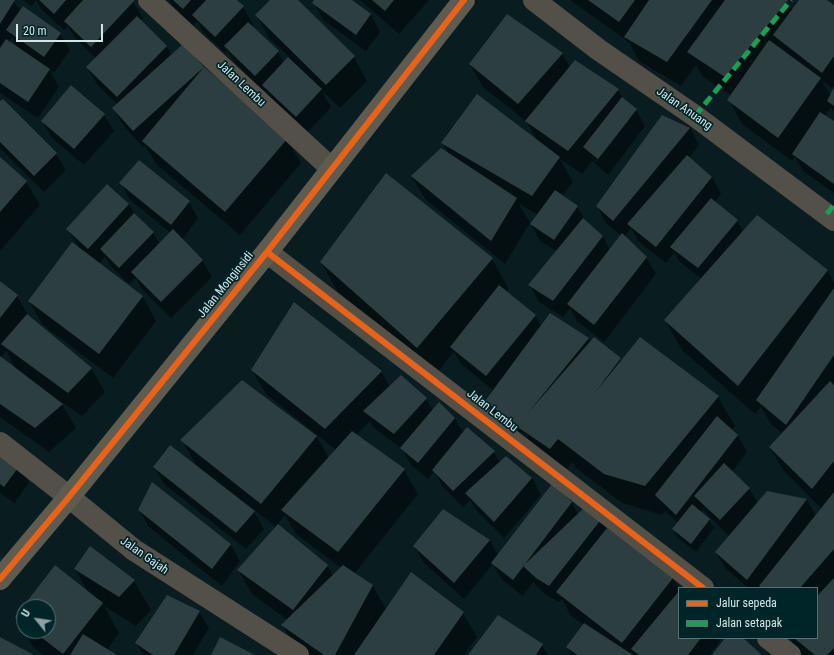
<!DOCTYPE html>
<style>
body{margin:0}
#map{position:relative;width:834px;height:655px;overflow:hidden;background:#091d20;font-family:"Roboto Condensed",sans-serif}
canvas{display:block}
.legend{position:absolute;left:678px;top:587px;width:140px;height:52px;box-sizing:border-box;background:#002529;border:1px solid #547376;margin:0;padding:5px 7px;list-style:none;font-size:12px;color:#d3e7e9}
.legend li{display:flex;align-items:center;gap:8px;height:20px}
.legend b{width:20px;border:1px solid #547376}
.north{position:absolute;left:16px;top:599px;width:40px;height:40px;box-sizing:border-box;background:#002529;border:1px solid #547376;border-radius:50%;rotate:300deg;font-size:11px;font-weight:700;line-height:16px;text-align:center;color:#d3e7e9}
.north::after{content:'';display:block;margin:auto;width:14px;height:18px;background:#8ca0a3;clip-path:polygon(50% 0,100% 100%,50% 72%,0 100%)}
.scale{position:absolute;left:16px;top:24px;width:87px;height:18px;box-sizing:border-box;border:2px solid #d3e7e9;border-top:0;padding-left:5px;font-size:12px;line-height:14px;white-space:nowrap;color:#d3e7e9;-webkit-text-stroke:3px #002529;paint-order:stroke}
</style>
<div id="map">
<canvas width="834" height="655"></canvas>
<ul class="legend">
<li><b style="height:5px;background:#ea6118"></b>Jalur sepeda</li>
<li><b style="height:5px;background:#1a9f57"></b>Jalan setapak</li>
</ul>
<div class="north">U</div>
<div class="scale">20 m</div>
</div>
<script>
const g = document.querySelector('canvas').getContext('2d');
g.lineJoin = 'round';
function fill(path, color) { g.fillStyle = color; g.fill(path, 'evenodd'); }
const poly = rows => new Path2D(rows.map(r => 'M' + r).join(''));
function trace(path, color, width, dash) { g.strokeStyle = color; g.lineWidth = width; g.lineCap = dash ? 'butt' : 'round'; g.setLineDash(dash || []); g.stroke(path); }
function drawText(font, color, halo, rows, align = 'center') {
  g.font = font + ' "Roboto Condensed",sans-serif'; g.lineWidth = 3.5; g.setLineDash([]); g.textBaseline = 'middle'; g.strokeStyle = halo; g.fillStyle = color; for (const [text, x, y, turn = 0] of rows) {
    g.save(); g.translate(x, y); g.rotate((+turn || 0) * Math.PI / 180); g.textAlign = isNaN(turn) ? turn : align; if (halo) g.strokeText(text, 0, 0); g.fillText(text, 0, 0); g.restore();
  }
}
fill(poly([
 [0,0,13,0,20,11,60,34,70,50,54,73,49,69,59,87,38,118,0,93],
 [12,37,18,49,9,41],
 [23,0,36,0,31,6],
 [36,0,132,0,143,18,141,21,167,47,172,55,183,45,204,68,287,139,301,163,240,235,157,165,145,145,143,147,123,125,113,108,117,104,97,84,87,67,96,58,75,38,68,26,64,30,42,10],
 [169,0,236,0,243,7,253,24,251,26,278,52,284,62,289,57,270,39,256,15,271,0,296,0,354,57,367,81,340,108,322,91,331,107,307,133,273,102,266,91,265,92,235,63,227,50,225,53,203,32,197,21,193,25,173,6],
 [316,0,350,0,371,15,380,32,366,51,323,20,314,3],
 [360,0,429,0,399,34],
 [570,0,785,0,793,11,801,0,826,0,834,6,834,112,831,107,825,116,834,122,834,193,803,171,795,157,792,161,742,124,729,100,732,96,702,76,696,65,681,86,639,61,629,42],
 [822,81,834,90,831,96],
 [562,54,570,67,618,90,624,100,636,110,645,126,608,175,592,161,582,174,560,159,573,182,562,196,577,206,586,222,603,236,610,250,621,236,606,223,597,206,663,117,690,128,699,145,689,158,712,177,721,194,715,202,737,220,743,232,827,270,834,282,834,655,800,655,790,638,817,638,817,588,748,588,726,569,716,553,730,537,703,510,701,513,709,519,714,528,696,552,678,538,673,529,678,523,665,511,662,515,622,503,576,468,572,462,564,473,500,425,487,401,494,391,461,364,454,352,434,376,338,292,321,262,492,259,509,289,506,292,535,315,541,326,588,338,591,342,594,338,622,361,718,397,735,426,732,430,738,436,747,452,732,472,749,488,758,503,768,492,807,500,816,516,822,509,784,471,770,448,782,434,771,424,761,407,755,414,682,350,665,320,702,279,681,263,674,253,666,263,638,241,631,228,625,236,646,257,656,274,604,342,577,321,570,308,563,317,539,302,530,285,557,251,540,241,530,223,505,264,426,200,412,177,449,154,443,143,537,141,527,122,484,88,470,65],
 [629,117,630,119,595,163,594,162],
 [519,204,538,215,531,224],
 [0,103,56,154,66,170,44,192,0,148],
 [104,115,114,131,84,165,52,138,42,121],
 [0,159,26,182,40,205,0,251],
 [121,183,189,202,198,218,182,240,202,260,212,277,171,318,142,289,136,278,129,284,111,266,105,257,99,264,143,297,156,321,113,378,43,325,29,301,79,248,68,229,129,204,135,215,153,233,160,244,171,233,130,200],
 [0,282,17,296,30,318,91,368,105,392,82,416,60,401,76,428,49,452,0,417],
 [6,351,17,371,1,358],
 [252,370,381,371,390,387,401,377,426,399,433,411,455,418,463,433,494,452,500,463,532,478,541,495,504,538,476,510,470,500,463,507,443,487,434,471,428,479,411,465,402,449,374,428,370,421,356,435,404,470,418,494,354,574,373,586,386,609,411,573,463,613,477,637,464,655,305,655,296,649,283,626,288,620,252,594,238,570,276,527,252,508,264,529,246,549,164,484,154,467,197,467,182,440,242,381,317,437,329,458,336,450,266,394],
 [285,515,296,534,341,568,333,576,328,566,277,525],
 [0,452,20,466,29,483,14,503,0,493],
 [152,484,231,545,240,561,222,586,149,527,139,510],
 [552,485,572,503,578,514,602,518,610,531,673,578,679,589,679,638,722,638,710,655,572,655,567,647,584,625,571,616,562,599,559,602,546,595,533,582,523,596,502,580,493,564,464,599,424,563,414,546,444,510,490,540,498,556],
 [75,569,134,581,151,610,136,626,104,606,119,633,107,650,115,655,44,655,33,647,24,631,48,631,48,607,24,607,88,592],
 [24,607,24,630,16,617],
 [199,611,209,628,193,655,143,655,136,643],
 [498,616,542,645,548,655,470,655]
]), '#0007');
fill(poly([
 [0,0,15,0,0,24],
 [39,0,66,0,54,14],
 [83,0,134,0,134,1,91,47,64,21],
 [173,0,191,0,183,9],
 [206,0,237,0,244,6,215,37,192,15],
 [270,0,298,0,355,56,326,85,255,15],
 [314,0,352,0,371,14,356,35,312,3],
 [372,0,394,0,385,11],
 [588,0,635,0,619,22],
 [649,0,712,0,667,62,624,37],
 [725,0,788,0,725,77,687,52],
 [799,0,827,0,834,5,834,56,822,73,773,35],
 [23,6,61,33,44,57,6,30],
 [507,14,563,53,518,104,469,64],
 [137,16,167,46,117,97,86,67],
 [248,22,279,51,255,76,224,46],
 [6,39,50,69,28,102,0,83,0,48],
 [769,40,821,78,778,138,727,100],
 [183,44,204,67,133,131,112,108],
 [288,57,322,89,296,117,262,85],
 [575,60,619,89,568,151,525,121],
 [204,67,288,138,225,212,142,141],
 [71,85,105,114,74,149,41,121],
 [834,87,834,106,827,101],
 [477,94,560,157,532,196,441,143],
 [622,97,637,109,598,159,583,147],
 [3,99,57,153,34,176,0,142,0,101],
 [820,112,834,121,834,184,792,154],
 [662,115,690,128,613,221,596,206],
 [441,148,517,198,491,241,411,176],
 [687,155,712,177,656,247,627,224],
 [0,157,27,181,0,212],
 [139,160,190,201,171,225,119,183],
 [386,173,493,258,417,348,320,262],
 [107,184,129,204,88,249,66,229],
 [555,190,578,206,554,240,530,224],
 [711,198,738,220,698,268,670,247],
 [134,213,154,232,119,268,100,249],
 [757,215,828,270,738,386,664,320],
 [583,218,603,236,553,301,528,285],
 [173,229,203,260,161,302,131,272],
 [622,233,647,257,594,325,567,304],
 [72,242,143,296,99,354,28,301],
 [0,281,18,295,0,318],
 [499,285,536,315,486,376,450,347],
 [834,288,834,355,786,425,756,400],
 [294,302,382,371,325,429,251,370],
 [550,313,589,338,527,414,594,337,621,358,594,394,640,337,719,396,645,486,604,474,558,439,550,449,516,426,485,401],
 [27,314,92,368,68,393,1,344],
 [0,356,63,404,35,428,0,404],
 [401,375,427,398,394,434,363,411],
 [242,380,317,436,261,504,180,440],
 [830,381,834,385,834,461,812,489,769,447],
 [439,402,455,418,418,463,400,448],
 [717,416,738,435,676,515,655,495],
 [467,427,495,451,453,491,432,470],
 [352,431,405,469,338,552,281,510],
 [170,445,255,511,236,533,153,467],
 [0,450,20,465,4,487,0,484],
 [506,456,532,478,494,522,465,493],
 [724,463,750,488,720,520,694,496],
 [152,482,231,544,212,569,138,510],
 [552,484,572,502,513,580,491,563],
 [767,491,807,499,747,580,715,552],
 [834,492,834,549,800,588,762,588,759,586],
 [692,504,710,519,691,544,672,529],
 [587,505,603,517,549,586,536,578,523,566],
 [443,509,490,540,454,583,413,546],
 [278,524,328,565,293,610,237,570],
 [607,528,673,578,622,643,556,592],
 [90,546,135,580,119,597,74,569],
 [55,565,103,603,63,654,33,631,48,631,48,607,24,607,24,624,15,617],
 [343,565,373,585,335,655,324,655,281,625],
 [411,572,464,612,434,655,354,655],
 [834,578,834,648,827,655,815,655,794,638,817,638,817,596],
 [679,591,679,638,701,638,688,655,639,655,631,649],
 [167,595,200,611,174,655,153,655,135,643],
 [498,615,543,644,536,655,468,655],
 [584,623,633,655,577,655,566,647],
 [83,634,117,655,70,655],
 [0,637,34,655,0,655],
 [220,637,255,655,211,655],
 [725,638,743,638,762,655,712,655]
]), '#2d3e41');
trace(poly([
 [149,0,332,169],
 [534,0,599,50,695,116,834,220],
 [267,252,703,588],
 [0,443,69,497,134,550,298,655],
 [768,638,790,655]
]), '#525047', 22);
trace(poly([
 [0,579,69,497,267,252,464,0]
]), '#5e5b50', 22);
trace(poly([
 [695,116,791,0],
 [827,214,834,205]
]), '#1a9f57', 5, [10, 5]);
trace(poly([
 [267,252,703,588],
 [0,579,69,497,267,252,464,0]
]), '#ea6118', 6);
drawText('12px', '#d3e7e9', '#002529', [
 ["Jalan Lembu",241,84,43],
 ["Jalan Anuang",684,109,35],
 ["Jalan Monginsidi",226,285,-51],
 ["Jalan Lembu",492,411,38],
 ["Jalan Gajah",144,556,35]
]);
</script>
